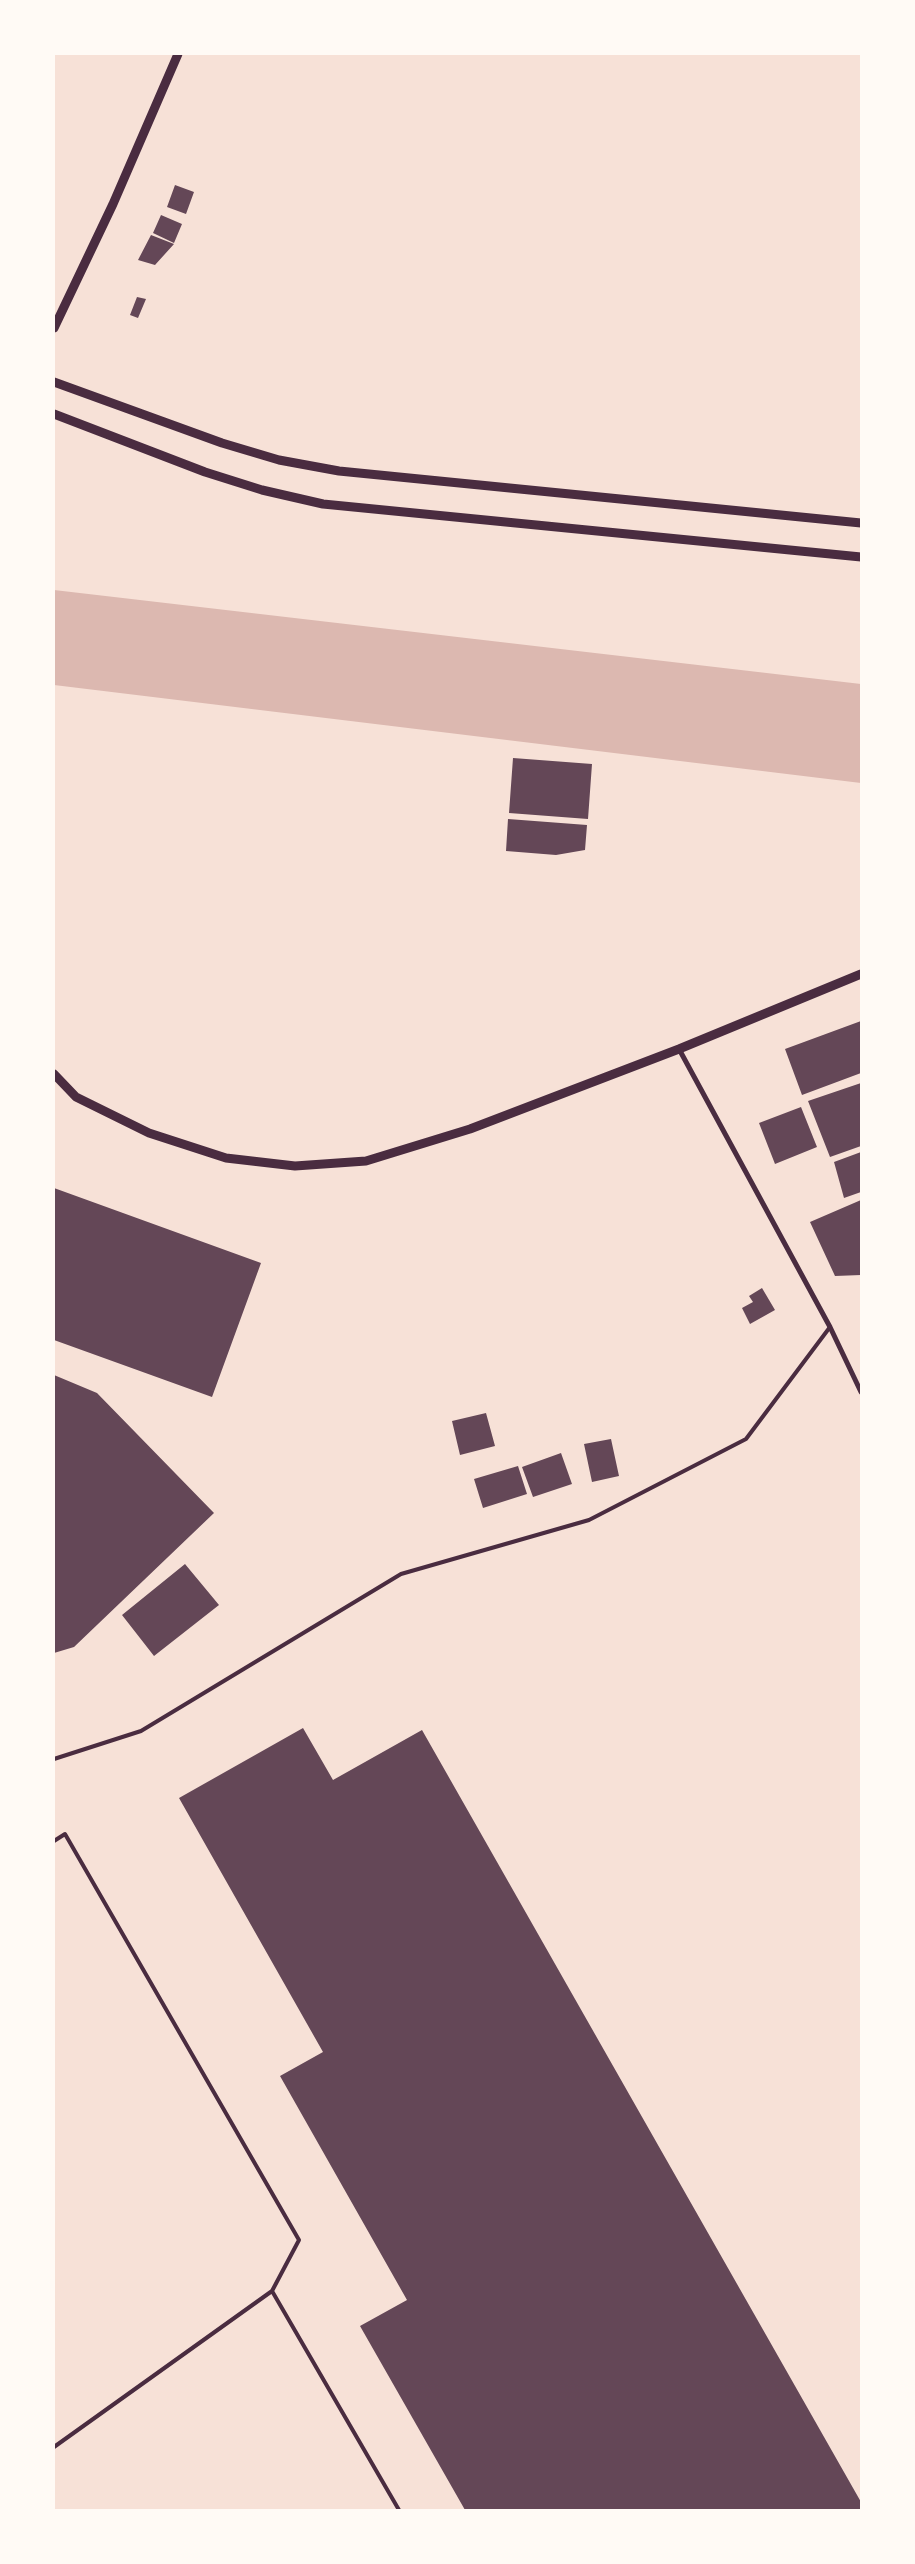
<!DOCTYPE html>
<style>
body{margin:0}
#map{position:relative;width:915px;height:2564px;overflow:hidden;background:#f7e1d7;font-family:Cabin,sans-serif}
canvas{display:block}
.frame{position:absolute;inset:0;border:55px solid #fffaf5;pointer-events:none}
</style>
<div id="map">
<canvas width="915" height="2564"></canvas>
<div class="frame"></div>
</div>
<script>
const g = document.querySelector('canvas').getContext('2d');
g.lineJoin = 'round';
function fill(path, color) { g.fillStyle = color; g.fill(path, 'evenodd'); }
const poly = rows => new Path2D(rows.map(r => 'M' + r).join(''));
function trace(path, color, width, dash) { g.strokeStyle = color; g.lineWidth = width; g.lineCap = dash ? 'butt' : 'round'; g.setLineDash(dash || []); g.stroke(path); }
fill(poly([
 [54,590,861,684,861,783,54,685]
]), '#dcb8b0');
fill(poly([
 [175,185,194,192,186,214,167,207],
 [161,215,182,224,174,243,153,233],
 [151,235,174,244,155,265,138,260],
 [137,297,146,299,138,318,130,315],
 [513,758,592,764,588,819,509,813],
 [508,819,587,825,585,850,556,855,506,851],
 [861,1021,861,1073,802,1095,785,1049],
 [861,1083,861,1146,830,1157,808,1101],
 [801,1107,817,1147,775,1164,759,1123],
 [861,1152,861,1192,844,1198,834,1162],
 [54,1188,261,1263,212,1397,54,1340],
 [861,1200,861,1275,835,1276,810,1222],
 [762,1288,775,1310,750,1324,742,1308,753,1302,749,1296],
 [54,1375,97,1393,214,1513,74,1647,54,1653],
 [486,1413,495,1446,460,1455,452,1421],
 [611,1439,619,1476,592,1482,584,1444],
 [561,1453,572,1484,533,1497,522,1467],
 [518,1466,527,1494,483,1508,474,1479],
 [185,1564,219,1605,154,1656,122,1615],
 [303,1728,333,1780,422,1730,861,2502,861,2510,465,2510,360,2326,407,2300,280,2076,323,2052,179,1798]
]), '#644757');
trace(poly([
 [54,1759,141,1731,401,1574,589,1520,746,1439,830,1327],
 [54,1841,65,1834,299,2240,272,2291,54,2447],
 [272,2291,399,2510]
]), '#4a2c40', 4);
trace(poly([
 [679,1049,830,1327,861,1392]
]), '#4a2c40', 5);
trace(poly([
 [54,328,113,204,178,54],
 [54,382,222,443,279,460,339,471,861,523],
 [54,414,205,472,262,490,323,504,861,557],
 [54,1074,76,1097,149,1133,226,1158,295,1166,366,1161,470,1129,679,1049,861,974]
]), '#4a2c40', 9);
</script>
